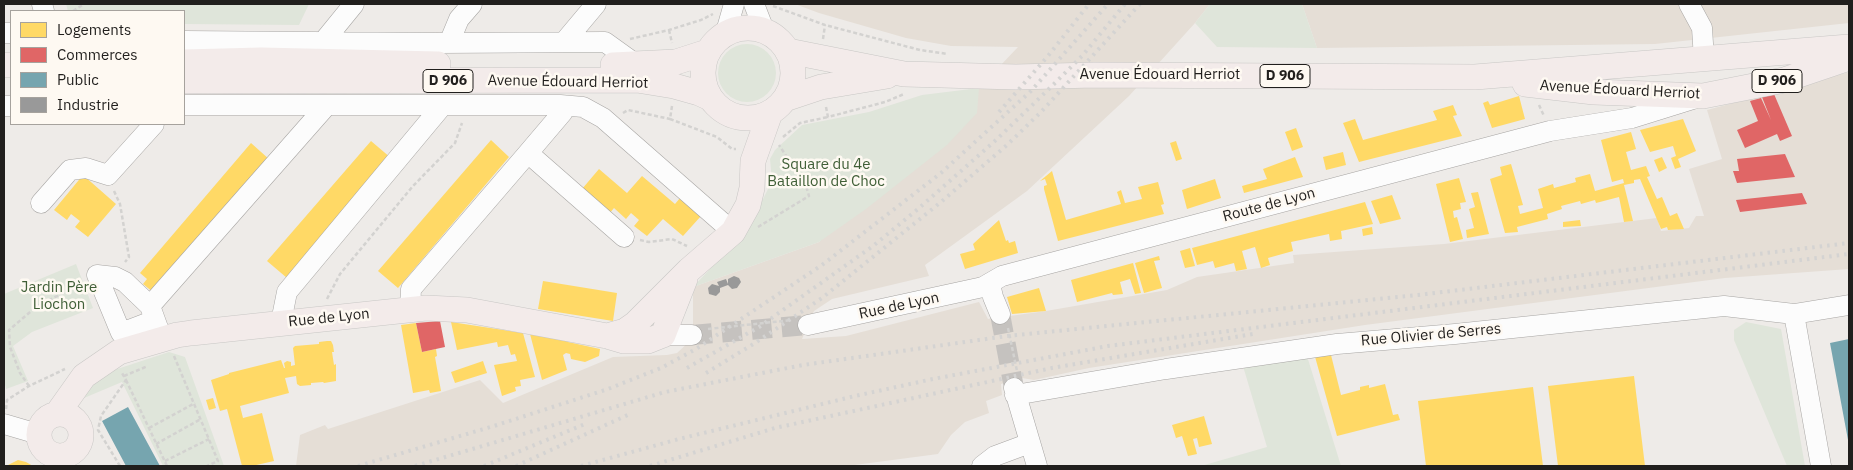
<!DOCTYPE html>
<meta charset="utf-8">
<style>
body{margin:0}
#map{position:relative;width:1853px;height:470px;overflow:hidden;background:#eeebe8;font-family:"IBM Plex Sans",sans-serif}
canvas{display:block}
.frame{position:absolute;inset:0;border:5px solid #211f1d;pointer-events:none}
.legend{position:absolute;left:10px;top:10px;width:175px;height:115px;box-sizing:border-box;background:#fef9f2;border:1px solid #a6a29d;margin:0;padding:6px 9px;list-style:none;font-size:15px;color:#211f1d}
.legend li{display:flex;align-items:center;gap:10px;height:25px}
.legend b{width:25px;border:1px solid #a6a29d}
</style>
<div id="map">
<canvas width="1853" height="470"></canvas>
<div class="frame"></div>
<ul class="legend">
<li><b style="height:14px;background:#ffd966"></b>Logements</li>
<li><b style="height:14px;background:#e06666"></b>Commerces</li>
<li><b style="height:14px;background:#76a5af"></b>Public</li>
<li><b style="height:14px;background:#999"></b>Industrie</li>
</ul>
</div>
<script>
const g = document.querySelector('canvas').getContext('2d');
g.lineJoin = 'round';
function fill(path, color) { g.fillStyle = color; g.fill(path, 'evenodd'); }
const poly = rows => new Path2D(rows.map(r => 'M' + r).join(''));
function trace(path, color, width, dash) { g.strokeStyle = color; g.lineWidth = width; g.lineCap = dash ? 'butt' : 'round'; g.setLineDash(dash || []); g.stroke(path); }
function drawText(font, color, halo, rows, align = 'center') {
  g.font = font + ' "IBM Plex Sans",sans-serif'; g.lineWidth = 5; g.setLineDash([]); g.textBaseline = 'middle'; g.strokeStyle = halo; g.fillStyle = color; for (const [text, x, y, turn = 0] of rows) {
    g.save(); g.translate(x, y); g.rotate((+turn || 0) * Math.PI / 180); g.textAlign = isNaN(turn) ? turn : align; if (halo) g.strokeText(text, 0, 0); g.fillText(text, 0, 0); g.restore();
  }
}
fill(poly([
 [795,4,1210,4,1195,23,1129,96,1027,191,925,265,929,276,832,299,814,311,802,339,846,336,979,302,988,319,1046,311,1167,290,1197,277,1294,263,1293,255,1444,244,1657,218,1661,231,1689,228,1696,216,1704,216,1689,169,1722,159,1707,110,1849,72,1849,269,1725,278,1365,325,1089,368,1034,380,1022,378,1001,384,1002,395,986,401,989,413,965,422,951,435,938,454,847,466,296,466,300,435,325,425,328,429,480,380,503,403,613,357,667,355,677,353,690,341,693,329,693,287,819,242,979,88,1018,47,951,46,906,38,819,13],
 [1302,4,1849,4,1849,23,1655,44,1317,48]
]), '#e5ded6');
fill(poly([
 [66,4,309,4,299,25,184,24,184,11,68,11],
 [1210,4,1302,4,1317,48,1217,47,1195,23],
 '718 73a29 29 0 1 1 58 0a29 29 0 1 1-58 0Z',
 [979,88,977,113,947,145,866,209,819,242,693,287,740,237,756,213,772,181,770,159,775,150,802,125,869,112,922,95],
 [76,264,93,308,32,332,13,346,28,381,6,389,4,381,4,294],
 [1746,322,1781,329,1805,466,1787,466,1734,340,1734,330],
 [169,352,185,357,224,466,163,466,122,382,84,398,99,375],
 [1307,356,1341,466,1201,466,1267,447,1243,366]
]), '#dfe5da');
fill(poly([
 [1519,96,1525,119,1492,128,1483,103,1488,101,1490,105],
 [1453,105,1457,115,1453,116,1462,136,1359,162,1343,123,1355,119,1363,140,1437,120,1433,111],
 [1683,119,1696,151,1678,159,1681,167,1675,169,1671,158,1676,156,1673,146,1650,152,1640,130],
 [1296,128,1303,147,1292,151,1285,132],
 [1631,132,1636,149,1626,152,1631,170,1646,166,1650,176,1647,177,1657,199,1662,197,1670,216,1677,213,1684,229,1668,230,1667,227,1661,229,1640,179,1634,180,1634,183,1624,185,1633,221,1624,222,1619,197,1596,203,1595,200,1581,204,1580,201,1561,206,1562,209,1547,214,1548,219,1517,227,1518,232,1505,233,1490,179,1502,175,1500,167,1511,164,1523,205,1518,206,1520,214,1543,208,1538,189,1553,184,1554,188,1576,182,1575,178,1590,174,1595,191,1624,183,1623,179,1612,182,1601,140],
 [491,140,509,157,398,288,378,271],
 [371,141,391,158,287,278,267,261],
 [1176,141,1182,159,1176,161,1170,143],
 [251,143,270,160,154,293,143,284,147,279,140,273],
 [1343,152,1346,165,1326,170,1323,157],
 [1295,157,1303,177,1244,193,1242,186,1267,179,1263,169],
 [1662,157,1667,168,1659,172,1654,160],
 [599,169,627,193,642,176,675,204,680,198,701,216,683,236,663,219,647,236,634,226,639,220,631,213,626,219,614,208,609,214,582,189],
 [1052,171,1066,220,1121,204,1117,192,1121,190,1125,203,1142,199,1138,187,1158,182,1164,204,1161,205,1164,214,1058,241,1044,189,1044,186,1047,185,1045,179,1040,181],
 [83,175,116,204,88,237,75,227,80,221,71,214,67,220,54,210],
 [1459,178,1466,202,1460,203,1461,209,1453,211,1454,218,1457,217,1463,239,1450,242,1436,184],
 [1215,179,1221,198,1187,209,1182,190],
 [1478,192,1489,234,1467,238,1466,230,1474,228,1469,209,1475,207,1471,193],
 [1392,195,1401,219,1380,224,1371,201],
 [1365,202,1373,224,1341,231,1342,239,1330,241,1329,234,1291,242,1293,251,1268,258,1270,265,1261,268,1255,247,1242,251,1247,269,1236,271,1234,263,1215,268,1213,261,1197,265,1192,248],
 [999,220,1006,241,1008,240,1009,243,1015,241,1018,253,965,269,960,254,975,250,973,244],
 [1580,220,1581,226,1563,227,1563,222],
 [1372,227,1373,234,1363,236,1362,229],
 [1190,248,1195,266,1185,268,1180,251],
 [1159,256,1160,260,1154,261,1162,288,1144,293,1135,263],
 [1133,263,1141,293,1135,294,1130,279,1120,282,1123,294,1113,295,1112,293,1077,302,1071,280],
 [543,281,617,293,613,321,538,309],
 [1039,288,1046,311,1012,314,1007,297],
 [451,322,523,333,535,377,520,380,521,386,515,387,516,391,502,396,494,365,517,361,515,354,511,355,508,345,498,347,497,342,457,350],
 [416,323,422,352,436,349,437,356,435,357,441,391,430,393,429,390,413,393,401,325],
 [530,334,569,341,568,342,600,349,599,356,585,362,571,359,570,354,566,353,563,355,567,370,542,380],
 [327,341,331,341,333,345,334,352,332,352,334,365,336,364,336,381,324,383,323,382,311,383,311,385,300,386,297,384,296,376,285,378,289,393,240,406,243,418,262,413,274,461,252,466,242,466,227,409,220,411,211,380,229,374,229,373,281,360,284,368,285,368,284,363,287,361,291,362,291,366,295,365,293,348,295,346,319,344,319,342],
 [1330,351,1341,395,1360,390,1360,387,1369,385,1369,388,1385,384,1393,415,1398,414,1400,420,1337,436,1314,353],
 [483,361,487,373,455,383,451,372],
 [1634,376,1645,466,1558,466,1548,386],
 [1533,387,1543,466,1426,466,1418,401],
 [213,398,216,408,209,410,206,400],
 [1204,416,1212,444,1199,447,1197,438,1193,439,1197,454,1188,456,1182,436,1176,438,1172,425],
 [18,460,26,462,33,466,6,466]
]), '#ffd966');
fill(poly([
 [1774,94,1792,136,1780,141,1777,134,1745,148,1737,130,1758,121,1750,101,1761,98,1771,120,1762,97],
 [1785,154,1795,177,1737,183,1733,171,1739,171,1737,159],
 [1802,193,1807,204,1740,212,1736,200],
 [440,321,445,347,422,352,416,323]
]), '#e06666');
fill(poly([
 [1849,339,1849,440,1848,440,1830,343],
 [128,407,160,466,126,466,102,421]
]), '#76a5af');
fill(poly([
 [734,276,739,278,741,282,737,288,732,289,728,285,720,288,720,292,716,296,709,294,708,288,712,284,719,286,717,282,726,279,728,284,728,279]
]), '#999');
trace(poly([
 [1000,314,1014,388],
 [692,335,808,325]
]), '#c5c2bf', 20, [20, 10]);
const minor = poly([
 [42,4,44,11],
 [754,4,764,30],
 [1689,4,1702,28,1704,59],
 [726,32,734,4],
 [4,33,11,33],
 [184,41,439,43,605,42,637,65],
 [565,41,596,4],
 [323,42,354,4],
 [449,43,459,19,472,4],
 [184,105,560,105,583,107,603,118,733,232],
 [4,106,11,106],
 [528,153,562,113,566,106],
 [41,203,70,170,86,168,108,175,154,124],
 [990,284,993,297,1000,314],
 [150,306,327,105],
 [410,310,411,289,528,153,624,237],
 [1794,314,1821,466],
 [155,320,121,333,97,275,115,277,125,282,150,306,162,339],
 [281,322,287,292,442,106],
 [808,325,983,287,1002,276,1550,131,1632,118,1693,99],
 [663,335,692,335],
 [1014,388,1037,466],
 [1015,395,1166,369,1337,344,1455,334,1724,306,1794,314,1849,305],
 [4,424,38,434],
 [982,466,995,456,1030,443]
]);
const major = poly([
 '703 73a45 45 0 1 1 90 0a45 45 0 1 1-90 0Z',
 [788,51,904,74,1016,77,1094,75,1475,77,1849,47],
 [184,62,261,60,438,64],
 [4,65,11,65],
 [613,65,676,62,707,52],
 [184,81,637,80,674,86,699,93,710,98],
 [1525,84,1594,92,1703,96,1784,80,1849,58],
 [785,99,821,87,887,76],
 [663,335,685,279],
 [607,336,625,331,635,324,689,270,733,232,748,205,752,188,753,161,770,113],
 '39 435a21 21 0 1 1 42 0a21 21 0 1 1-42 0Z',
 [57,414,84,376,119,352,177,335,191,333,426,308,467,310,607,336,624,341,648,341,663,335]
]);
trace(minor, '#a7a5a3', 21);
trace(major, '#c8c7c5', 26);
trace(poly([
 [773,6,825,25,920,50,948,54],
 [73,11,84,4],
 [669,30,672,43],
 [630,39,669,30,701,20,713,14],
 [823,39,825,25],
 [1539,105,1544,116],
 [672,106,670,119,717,137,732,149,736,149],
 [826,107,828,117,885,102,904,94],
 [623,113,628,110,670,119],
 [783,137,800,123,828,117],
 [114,191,120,204,129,257,125,262],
 [758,227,809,196,806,186,779,145],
 [640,240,649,242,672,239,687,246],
 [327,299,340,274,413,186,455,143,462,123],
 [1008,328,1017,371],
 [708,329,792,320],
 [174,356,218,461,207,466],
 [124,376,148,366],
 [126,380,167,466],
 [29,386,20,373,10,347,9,330,36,307,82,283],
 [6,409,7,400,29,386,65,369],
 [149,428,195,403],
 [156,444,201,419],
 [165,461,209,439],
 [120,466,98,430,101,416,126,380,122,373]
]), '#d3d2d0', 2.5, [4, 2.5]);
trace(minor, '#fcfcfc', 20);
trace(major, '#f3ebea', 25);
trace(poly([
 [999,112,1048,56,1089,4],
 [687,368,759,327,873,246,918,209,996,140,1053,85,1082,56,1125,4],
 [706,373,755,343,822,298,941,202,1007,145,1041,112,1140,4],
 [358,466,494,426,608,389,661,368,696,349,822,265,941,173,1031,91,1108,4],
 [415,466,665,392,803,365,1007,336,1418,295,1849,243],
 [484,466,585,424],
 [516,466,632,413],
 [581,466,679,439,855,396,933,379,1108,346,1849,254],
 [650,466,775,428,1052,368,1253,334]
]), '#d4d3d2', 4, [2.5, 5]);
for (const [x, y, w] of [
 [1285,76,50],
 [448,81,50],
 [1777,81,50]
]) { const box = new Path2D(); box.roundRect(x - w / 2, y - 11.5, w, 23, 4); g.fillStyle = '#fef9f2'; g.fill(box); trace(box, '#211f1d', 1); }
drawText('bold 14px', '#211f1d', null, [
 ["D 906",1285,76],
 ["D 906",448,81],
 ["D 906",1777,81]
]);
drawText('15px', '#211f1d', '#fef9f2', [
 ["Avenue Édouard Herriot",1160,75],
 ["Avenue Édouard Herriot",568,82,1],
 ["Avenue Édouard Herriot",1620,90,3],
 ["Route de Lyon",1269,205,-15],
 ["Rue de Lyon",899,306,-12],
 ["Rue de Lyon",329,318,-6],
 ["Rue Olivier de Serres",1431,335,-5]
]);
drawText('15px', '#405f37', '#fef9f2', [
 ["Square du 4e",826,165],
 ["Bataillon de Choc",826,182],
 ["Jardin Père",59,288],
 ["Liochon",59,305]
]);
</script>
